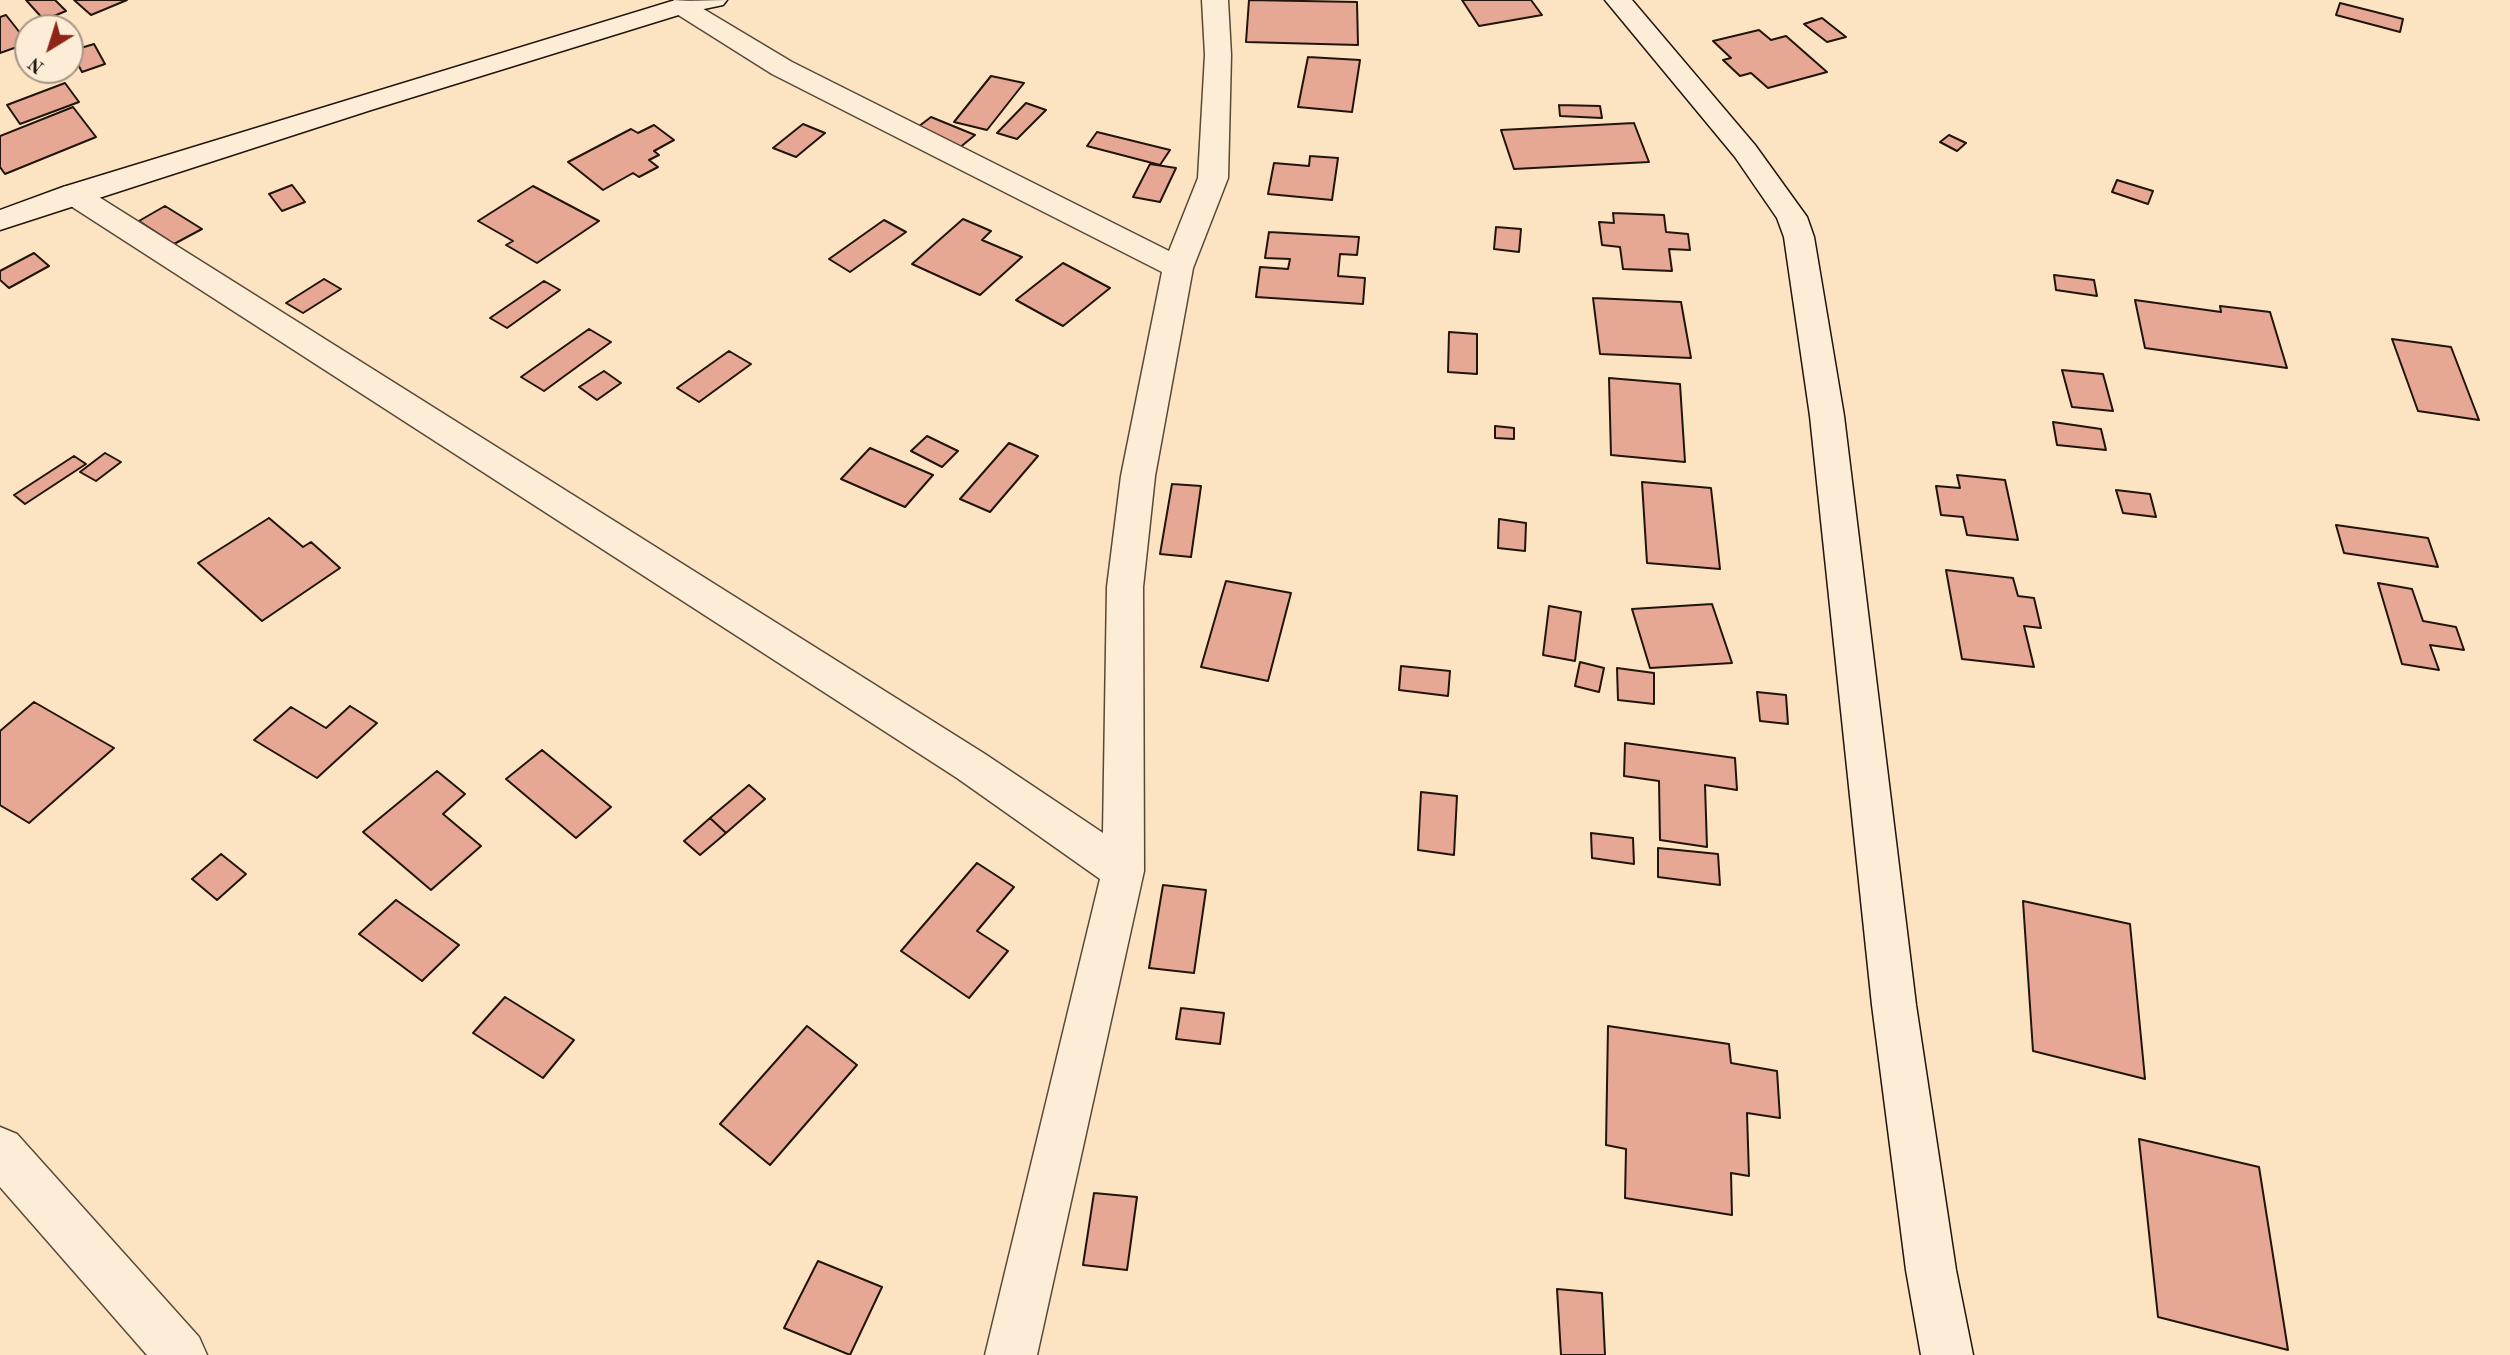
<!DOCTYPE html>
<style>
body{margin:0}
#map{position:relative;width:2510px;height:1355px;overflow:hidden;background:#fce3c1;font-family:"Old Standard TT",serif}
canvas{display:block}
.north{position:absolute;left:14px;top:14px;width:70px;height:70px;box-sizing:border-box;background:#fdedd7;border:2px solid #a59685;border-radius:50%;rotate:218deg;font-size:19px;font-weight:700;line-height:28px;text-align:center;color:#20140b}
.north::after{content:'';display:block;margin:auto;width:24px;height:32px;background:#8f2418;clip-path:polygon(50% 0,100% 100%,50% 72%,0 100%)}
</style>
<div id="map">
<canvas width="2510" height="1355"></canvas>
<div class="north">N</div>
</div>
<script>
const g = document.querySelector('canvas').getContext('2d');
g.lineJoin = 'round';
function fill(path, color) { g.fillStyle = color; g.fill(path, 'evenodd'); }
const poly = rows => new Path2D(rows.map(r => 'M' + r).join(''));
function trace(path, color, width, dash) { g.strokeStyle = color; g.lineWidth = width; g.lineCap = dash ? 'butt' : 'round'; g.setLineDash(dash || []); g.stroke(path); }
const building = poly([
 [26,0,55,0,66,11,44,20,26,0],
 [74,0,127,0,91,15,74,0],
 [1249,0,1357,2,1358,45,1246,42,1249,0],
 [1462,0,1531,0,1542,15,1479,26,1462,0],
 [2340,3,2403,19,2400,32,2336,15,2340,3],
 [6,15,28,43,0,53,0,17,6,15],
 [1822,18,1846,37,1827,42,1804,24,1822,18],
 [1759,30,1771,40,1786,36,1827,72,1768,88,1751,73,1740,76,1723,60,1731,58,1713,41,1759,30],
 [94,44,105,64,82,72,71,51,94,44],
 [1308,57,1360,60,1352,112,1298,107,1308,57],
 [991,76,1024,83,987,130,954,122,991,76],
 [65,83,79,102,20,124,7,105,65,83],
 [1026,103,1046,110,1017,139,997,133,1026,103],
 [1559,105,1600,106,1602,118,1560,116,1559,105],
 [73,107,96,137,5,174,0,167,0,136,73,107],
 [931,117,975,135,958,149,914,130,931,117],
 [1634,123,1649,162,1514,169,1501,130,1634,123],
 [803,124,825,133,796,157,773,148,803,124],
 [654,125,674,140,654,151,659,155,649,160,658,167,639,177,633,173,603,190,568,162,631,129,638,133,654,125],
 [1097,132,1170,150,1160,165,1087,146,1097,132],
 [1949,135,1966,143,1957,151,1940,142,1949,135],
 [1310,156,1338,158,1332,200,1268,194,1274,163,1309,166,1310,156],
 [1150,164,1176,168,1160,202,1133,197,1150,164],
 [2117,180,2153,191,2148,204,2112,192,2117,180],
 [292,185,305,202,282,211,269,194,292,185],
 [533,186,599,221,537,263,506,245,513,241,478,221,533,186],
 [165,206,202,229,174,244,139,221,165,206],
 [1613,213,1664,215,1666,232,1688,234,1690,250,1669,249,1672,271,1623,269,1620,247,1602,245,1599,222,1614,223,1613,213],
 [963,219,991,231,982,240,1022,257,980,295,912,264,963,219],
 [884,220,906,232,850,272,829,259,884,220],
 [1496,227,1521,229,1519,252,1494,249,1496,227],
 [1269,232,1359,237,1357,255,1340,254,1338,276,1365,278,1363,304,1256,297,1260,267,1288,269,1290,259,1265,258,1269,232],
 [34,253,49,266,9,288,0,280,0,271,34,253],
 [1063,263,1110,288,1063,326,1016,300,1063,263],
 [2054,275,2094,280,2097,296,2056,290,2054,275],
 [324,279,341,289,303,313,286,303,324,279],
 [544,281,560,290,507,328,490,318,544,281],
 [1593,298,1681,302,1691,358,1600,354,1593,298],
 [2135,300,2221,312,2220,306,2270,312,2287,368,2145,348,2135,300],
 [589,329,611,342,544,391,521,377,589,329],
 [1449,332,1477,334,1477,374,1448,372,1449,332],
 [2392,339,2451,347,2479,420,2418,411,2392,339],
 [729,351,751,364,699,402,677,388,729,351],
 [2062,370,2103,374,2113,411,2072,407,2062,370],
 [604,371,621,383,597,400,579,387,604,371],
 [1609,378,1680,384,1685,462,1611,455,1609,378],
 [2053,422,2101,429,2106,450,2057,445,2053,422],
 [1495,426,1514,428,1514,439,1495,438,1495,426],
 [927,436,958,451,942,467,911,451,927,436],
 [1009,443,1038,456,990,512,960,499,1009,443],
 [870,448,933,475,905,507,841,479,870,448],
 [105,453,121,462,96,481,80,472,105,453],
 [74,456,86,464,25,504,14,495,74,456],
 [1957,475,2005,480,2018,540,1967,535,1963,517,1941,515,1936,486,1960,488,1957,475],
 [1642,482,1711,488,1720,569,1647,563,1642,482],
 [1172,484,1201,486,1191,557,1160,554,1172,484],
 [2116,490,2150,494,2156,517,2123,513,2116,490],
 [269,518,303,547,311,542,340,568,262,621,198,563,269,518],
 [1499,519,1526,523,1525,551,1498,548,1499,519],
 [2336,525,2428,538,2438,567,2344,553,2336,525],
 [1946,570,2013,578,2018,596,2034,598,2041,628,2024,626,2034,667,1962,659,1946,570],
 [1226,581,1291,593,1268,681,1201,667,1226,581],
 [2378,583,2412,589,2423,621,2456,627,2464,650,2430,645,2439,670,2402,664,2378,583],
 [1712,604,1732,663,1650,668,1632,609,1712,604],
 [1549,606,1581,612,1575,661,1543,655,1549,606],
 [1580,662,1604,668,1599,692,1575,686,1580,662],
 [1401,666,1450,671,1448,696,1399,690,1401,666],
 [1617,668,1654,673,1654,704,1618,700,1617,668],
 [1757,692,1786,695,1788,724,1760,721,1757,692],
 [34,702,114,748,29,823,0,805,0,731,34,702],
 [350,706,377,723,317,778,254,740,291,707,326,728,350,706],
 [1625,743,1735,758,1737,790,1705,785,1707,847,1660,840,1659,781,1624,776,1625,743],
 [542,750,611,807,576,838,506,779,542,750],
 [437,771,465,794,443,814,481,846,431,890,363,832,437,771],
 [749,785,765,799,726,833,710,818,749,785],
 [1421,792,1457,796,1454,855,1418,850,1421,792],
 [710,818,726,833,700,855,684,841,710,818],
 [1591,833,1633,838,1634,864,1592,858,1591,833],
 [1658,848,1718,854,1720,885,1658,877,1658,848],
 [221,854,246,874,217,900,192,879,221,854],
 [977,863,1014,887,977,931,1008,951,969,998,901,951,977,863],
 [1163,885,1206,890,1194,973,1149,968,1163,885],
 [396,900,459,945,422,981,359,934,396,900],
 [2023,901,2130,924,2145,1079,2033,1051,2023,901],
 [505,997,574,1040,543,1078,473,1033,505,997],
 [1181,1008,1224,1013,1220,1044,1176,1039,1181,1008],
 [807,1026,857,1065,770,1165,720,1124,807,1026],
 [1608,1026,1729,1044,1731,1063,1777,1071,1780,1118,1747,1113,1749,1176,1731,1173,1732,1215,1625,1198,1626,1149,1606,1145,1608,1026],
 [2139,1139,2259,1167,2288,1350,2158,1317,2139,1139],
 [1094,1193,1137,1197,1127,1270,1083,1265,1094,1193],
 [818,1261,882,1287,850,1355,784,1328,818,1261],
 [1557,1289,1602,1293,1605,1355,1561,1355,1557,1289]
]);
fill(building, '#e6a894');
trace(building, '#20140b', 2);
const street = poly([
 [674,0,690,1,792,62,1169,251,1198,178,1205,55,1202,0,1228,0,1231,55,1228,178,1193,268,1155,476,1143,587,1144,871,1037,1355,985,1355,1100,879,957,778,63,201,58,194,63,187,73,185,83,187,985,754,1103,833,1107,587,1121,476,1162,272,772,74,672,11,668,6,674,0],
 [0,1127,17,1134,199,1337,207,1355,147,1355,0,1187,0,1127]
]);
const secondary = poly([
 [727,0,723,5,685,13,371,110,0,230,0,210,63,187,672,1,727,0],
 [1605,0,1632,0,1755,145,1807,217,1814,237,1844,416,1916,1005,1956,1270,1973,1355,1921,1355,1906,1270,1872,1005,1810,416,1784,237,1777,218,1735,157,1605,0]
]);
trace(street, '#574838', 3);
trace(secondary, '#20140b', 3);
fill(street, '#fdedd7');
fill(secondary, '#fdedd7');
</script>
